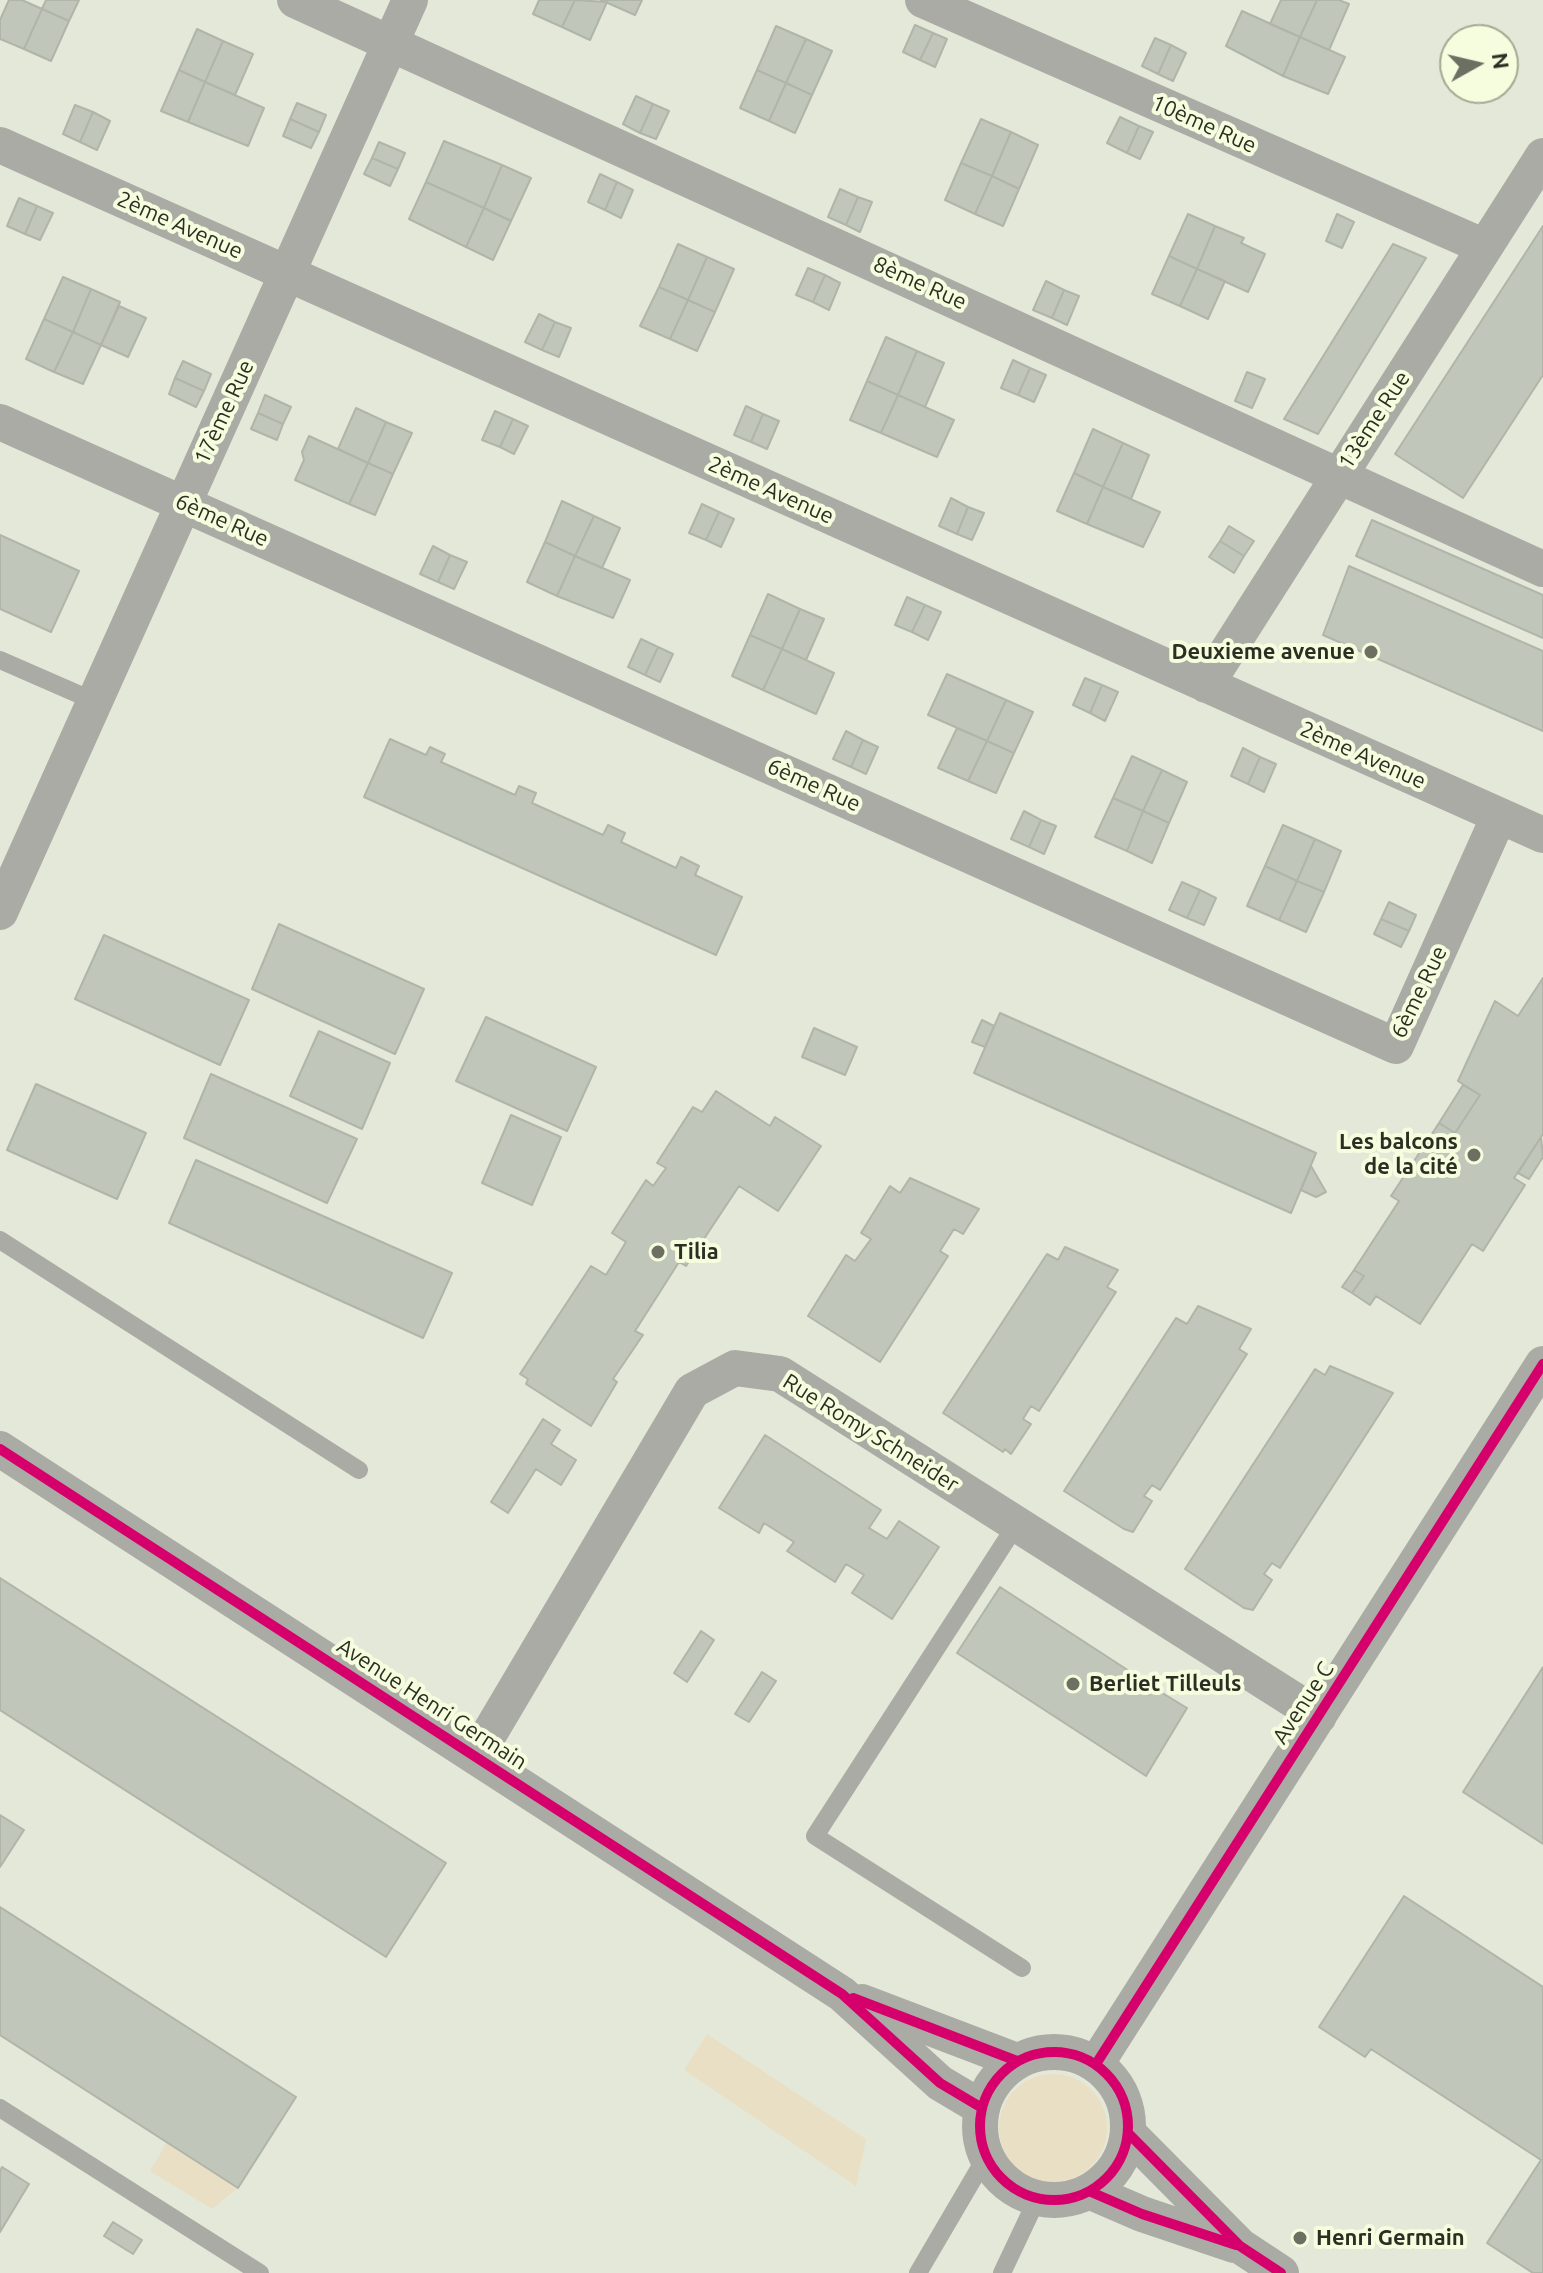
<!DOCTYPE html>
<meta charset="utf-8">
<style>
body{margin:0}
#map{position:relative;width:1543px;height:2273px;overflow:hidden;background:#e4e8d8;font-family:Ubuntu,sans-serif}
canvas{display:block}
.north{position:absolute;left:1439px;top:24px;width:80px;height:80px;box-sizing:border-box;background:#f5fdde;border:2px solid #a4aa93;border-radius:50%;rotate:82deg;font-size:22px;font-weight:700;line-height:32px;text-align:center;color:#2b2e22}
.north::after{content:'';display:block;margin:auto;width:28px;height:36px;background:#6c6f62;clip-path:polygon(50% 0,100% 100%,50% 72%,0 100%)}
</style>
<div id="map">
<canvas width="1543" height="2273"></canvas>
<div class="north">N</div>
</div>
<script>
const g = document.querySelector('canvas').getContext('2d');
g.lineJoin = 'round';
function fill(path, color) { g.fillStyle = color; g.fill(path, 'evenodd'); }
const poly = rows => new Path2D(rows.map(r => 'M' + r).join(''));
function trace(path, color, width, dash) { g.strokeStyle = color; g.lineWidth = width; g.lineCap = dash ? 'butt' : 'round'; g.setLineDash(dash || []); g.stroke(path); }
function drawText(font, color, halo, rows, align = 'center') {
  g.font = font + ' Ubuntu,sans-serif'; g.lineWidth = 8; g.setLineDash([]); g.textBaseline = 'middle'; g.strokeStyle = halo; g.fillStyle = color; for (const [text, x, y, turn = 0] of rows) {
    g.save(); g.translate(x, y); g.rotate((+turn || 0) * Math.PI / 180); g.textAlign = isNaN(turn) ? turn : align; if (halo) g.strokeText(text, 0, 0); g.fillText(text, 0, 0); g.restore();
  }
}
fill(poly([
 [707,2034,866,2139,856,2186,684,2070],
 '999 2128a54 54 0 1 1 108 0a54 54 0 1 1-108 0Z',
 [167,2142,238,2188,212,2209,150,2171]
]), '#e9dfc4');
const building = poly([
 [9,0,22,0,42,9,24,49,0,39,0,20,9,0],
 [46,0,79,0,69,21,42,9,46,0],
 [539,0,575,0,562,27,533,14,539,0],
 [575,0,607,2,590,40,562,27,575,0],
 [601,0,642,0,635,15,601,0],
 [1281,0,1317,0,1300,37,1270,24,1281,0],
 [1317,0,1339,0,1349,4,1329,50,1300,37,1317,0],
 [42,9,69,21,51,61,24,49,42,9],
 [1242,11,1300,37,1283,76,1226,46,1242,11],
 [915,25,933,33,920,60,903,52,915,25],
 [776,26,806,39,786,83,757,70,776,26],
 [197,29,223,41,205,82,179,70,197,29],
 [933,33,947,39,935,67,920,60,933,33],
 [1300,37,1345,57,1328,94,1283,76,1300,37],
 [1155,38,1171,45,1158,74,1142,66,1155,38],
 [806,39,832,51,812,95,786,83,806,39],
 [223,41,253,54,235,95,205,82,223,41],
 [1171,45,1186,53,1173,81,1158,74,1171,45],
 [179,70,205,82,188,122,161,111,179,70],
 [757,70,786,83,769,121,740,108,757,70],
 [205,82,264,108,248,146,188,122,205,82],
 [786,83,812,95,795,133,769,121,786,83],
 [636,96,653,104,640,133,623,124,636,96],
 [297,103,326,115,319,132,290,119,297,103],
 [653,104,669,111,656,139,640,133,653,104],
 [75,105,93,112,80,142,63,134,75,105],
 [93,112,110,121,97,150,80,142,93,112],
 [1120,117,1139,126,1127,153,1107,143,1120,117],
 [290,119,319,132,311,148,283,136,290,119],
 [981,119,1011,132,992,176,961,163,981,119],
 [1139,126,1153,132,1140,159,1127,153,1139,126],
 [1011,132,1038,145,1019,189,992,176,1011,132],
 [444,141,502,165,484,208,426,182,444,141],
 [379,142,405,153,398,169,372,158,379,142],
 [372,158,398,169,390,186,364,174,372,158],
 [961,163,992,176,975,214,945,200,961,163],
 [502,165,531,178,511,221,484,208,502,165],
 [600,174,617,182,605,210,588,202,600,174],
 [992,176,1019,189,1003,226,975,214,992,176],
 [426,182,484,208,466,247,409,219,426,182],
 [617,182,633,190,621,218,605,210,617,182],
 [840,189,858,197,846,225,828,217,840,189],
 [858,197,872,202,860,232,846,225,858,197],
 [19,198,37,206,25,234,7,226,19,198],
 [37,206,53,213,40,240,25,234,37,206],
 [484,208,511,221,493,260,466,247,484,208],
 [1188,214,1215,226,1197,269,1169,256,1188,214],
 [1337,214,1354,222,1342,248,1326,241,1337,214],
 [1215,226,1244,238,1241,243,1265,254,1248,292,1197,269,1215,226],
 [1543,226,1543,375,1463,498,1395,454,1543,226],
 [678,244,707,257,688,300,659,287,678,244],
 [1393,244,1426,258,1318,434,1284,419,1393,244],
 [1169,256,1197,269,1180,306,1152,294,1169,256],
 [707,257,734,269,715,312,688,300,707,257],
 [808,268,825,275,813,302,796,295,808,268],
 [1197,269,1225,281,1208,319,1180,306,1197,269],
 [825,275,840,283,829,310,813,302,825,275],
 [63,277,91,289,73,332,44,319,63,277],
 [1046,281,1064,290,1052,318,1033,310,1046,281],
 [659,287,688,300,670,339,640,326,659,287],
 [91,289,120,302,101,345,73,332,91,289],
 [1064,290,1079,296,1067,325,1052,318,1064,290],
 [688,300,715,312,697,351,670,339,688,300],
 [119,306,146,318,128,357,101,345,119,306],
 [539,314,555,322,542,350,525,342,539,314],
 [44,319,73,332,54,372,26,359,44,319],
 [555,322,571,328,559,357,542,350,555,322],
 [73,332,101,345,83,384,54,372,73,332],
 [886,337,917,351,898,395,867,381,886,337],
 [917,351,944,363,925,407,898,395,917,351],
 [1013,360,1030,368,1018,395,1001,388,1013,360],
 [183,361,211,374,204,391,175,378,183,361],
 [1030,368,1046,375,1034,402,1018,395,1030,368],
 [1247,372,1265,379,1252,408,1235,401,1247,372],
 [175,378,204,391,196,407,169,394,175,378],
 [867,381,898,395,881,433,850,420,867,381],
 [265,395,291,407,283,424,258,413,265,395],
 [898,395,954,420,937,457,881,433,898,395],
 [746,406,763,414,751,442,734,435,746,406],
 [356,408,386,422,368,463,338,449,356,408],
 [495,411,513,419,500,447,482,440,495,411],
 [258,413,283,424,277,440,251,429,258,413],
 [763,414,779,421,767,449,751,442,763,414],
 [513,419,528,426,514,454,500,447,513,419],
 [386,422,412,433,393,474,368,463,386,422],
 [1093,429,1123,443,1103,487,1074,473,1093,429],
 [309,436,368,463,349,504,295,480,304,460,302,452,309,436],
 [1123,443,1149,455,1131,499,1103,487,1123,443],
 [368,463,393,474,375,515,349,504,368,463],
 [1074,473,1103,487,1087,524,1057,511,1074,473],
 [1103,487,1160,512,1143,547,1087,524,1103,487],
 [951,498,968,507,957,534,939,526,951,498],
 [562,501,594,516,575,556,545,542,562,501],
 [702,504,719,512,706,540,689,533,702,504],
 [968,507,984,513,972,540,957,534,968,507],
 [719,512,734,519,721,547,706,540,719,512],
 [594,516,620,528,602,568,575,556,594,516],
 [1372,520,1543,595,1543,638,1356,556,1372,520],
 [1229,526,1254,541,1244,556,1220,541,1229,526],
 [0,535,79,571,51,632,0,609,0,535],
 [1220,541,1244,556,1234,573,1209,557,1220,541],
 [545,542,575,556,557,596,527,582,545,542],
 [433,546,450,555,438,582,420,574,433,546],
 [450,555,467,562,454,589,438,582,450,555],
 [575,556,630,580,613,618,557,596,575,556],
 [1349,566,1543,651,1543,731,1323,635,1349,566],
 [768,594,800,609,782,649,750,635,768,594],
 [907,597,925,605,912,632,895,625,907,597],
 [925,605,941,612,928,640,912,632,925,605],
 [800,609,824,619,806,660,782,649,800,609],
 [750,635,782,649,763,690,732,676,750,635],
 [641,639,658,647,645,675,628,667,641,639],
 [658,647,673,654,660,682,645,675,658,647],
 [782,649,834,673,816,714,763,690,782,649],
 [947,674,1006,700,987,741,928,715,947,674],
 [1085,678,1102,685,1090,713,1073,705,1085,678],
 [1102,685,1118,692,1105,721,1090,713,1102,685],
 [1006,700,1033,712,1014,753,987,741,1006,700],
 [957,728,987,741,968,781,938,768,957,728],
 [846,731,863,740,851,767,833,759,846,731],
 [390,739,426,755,430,747,445,754,441,762,515,795,519,786,536,793,532,803,603,835,608,825,625,833,621,842,676,868,681,857,699,866,695,875,742,897,716,955,364,797,390,739],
 [863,740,878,747,866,774,851,767,863,740],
 [987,741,1014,753,996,793,968,781,987,741],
 [1243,748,1260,757,1248,784,1231,776,1243,748],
 [1132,756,1162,770,1143,811,1113,798,1132,756],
 [1260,757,1276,764,1264,792,1248,784,1260,757],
 [1162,770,1187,782,1169,823,1143,811,1162,770],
 [1113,798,1143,811,1127,851,1095,837,1113,798],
 [1024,811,1041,820,1029,847,1011,839,1024,811],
 [1143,811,1169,823,1152,863,1127,851,1143,811],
 [1041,820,1056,826,1044,854,1029,847,1041,820],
 [1283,825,1315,839,1297,881,1265,866,1283,825],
 [1315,839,1341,851,1324,892,1297,881,1315,839],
 [1265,866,1297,881,1279,920,1247,906,1265,866],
 [1297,881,1324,892,1306,932,1279,920,1297,881],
 [1182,882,1200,890,1187,918,1169,910,1182,882],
 [1200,890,1216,898,1204,925,1187,918,1200,890],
 [1389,902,1416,915,1409,931,1381,919,1389,902],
 [1381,919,1409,931,1401,947,1374,934,1381,919],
 [279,924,424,989,395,1054,252,989,279,924],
 [104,935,249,1000,220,1065,75,999,104,935],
 [1543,978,1543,1134,1514,1178,1525,1185,1483,1251,1472,1244,1420,1324,1376,1296,1370,1305,1352,1293,1364,1276,1354,1270,1399,1201,1391,1196,1439,1123,1455,1133,1480,1095,1458,1081,1495,1001,1518,1016,1543,978],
 [1000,1013,1316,1153,1291,1213,974,1073,1000,1013],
 [486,1017,596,1067,567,1131,456,1081,486,1017],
 [982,1020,994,1026,985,1047,972,1042,982,1020],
 [814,1028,857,1047,845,1075,802,1057,814,1028],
 [319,1031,390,1063,362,1129,290,1096,319,1031],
 [211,1074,357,1139,327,1203,184,1138,211,1074],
 [36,1084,146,1133,117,1199,7,1150,36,1084],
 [1463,1085,1480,1095,1455,1133,1439,1123,1463,1085],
 [716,1091,770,1126,775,1117,821,1146,778,1211,739,1186,686,1266,679,1262,635,1331,643,1335,613,1379,617,1382,591,1426,526,1384,528,1379,520,1374,591,1266,606,1275,626,1242,612,1233,646,1180,653,1186,666,1168,657,1163,693,1107,702,1112,716,1091],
 [511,1115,561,1137,532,1205,482,1183,511,1115],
 [1541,1137,1543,1157,1529,1179,1518,1173,1541,1137],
 [196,1160,452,1273,423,1338,169,1223,196,1160],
 [1311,1166,1326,1192,1316,1197,1301,1190,1311,1166],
 [910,1178,979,1209,963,1234,954,1229,940,1251,948,1256,880,1362,808,1316,846,1255,855,1261,871,1239,861,1233,890,1186,900,1193,910,1178],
 [1065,1247,1118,1270,1107,1287,1116,1292,1039,1411,1031,1406,1023,1419,1031,1424,1011,1454,1005,1449,1003,1452,943,1413,1047,1254,1058,1260,1065,1247],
 [1354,1270,1364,1276,1352,1293,1342,1287,1354,1270],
 [1198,1306,1251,1329,1239,1349,1247,1354,1160,1490,1152,1485,1144,1496,1152,1501,1133,1532,1124,1529,1064,1491,1176,1318,1187,1324,1198,1306],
 [1330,1366,1393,1393,1280,1568,1272,1563,1264,1574,1272,1580,1253,1610,1244,1608,1185,1569,1315,1369,1325,1375,1330,1366],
 [543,1419,560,1430,551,1444,576,1460,561,1485,536,1469,508,1513,491,1502,543,1419],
 [765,1435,881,1510,869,1528,887,1539,899,1521,939,1547,892,1619,852,1593,864,1575,846,1564,835,1582,787,1551,794,1542,764,1523,759,1533,719,1508,765,1435],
 [0,1578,446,1863,386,1957,0,1710,0,1578],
 [1000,1587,1143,1680,1139,1688,1149,1695,1154,1688,1187,1708,1146,1776,957,1653,1000,1587],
 [701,1631,714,1640,687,1682,674,1673,701,1631],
 [1543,1667,1543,1844,1463,1792,1543,1667],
 [762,1672,776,1681,749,1722,735,1714,762,1672],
 [0,1815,24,1830,0,1867,0,1815],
 [1404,1896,1543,1987,1543,2273,1533,2273,1487,2243,1541,2160,1371,2049,1365,2057,1319,2027,1404,1896],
 [0,1907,296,2097,238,2188,0,2035,0,1907],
 [2,2167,29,2184,0,2232,0,2171,2,2167],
 [113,2222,142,2240,133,2254,104,2236,113,2222]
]);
fill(building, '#c1c6ba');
trace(building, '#b0b5aa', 2);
trace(poly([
 [0,660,94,701],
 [0,1240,359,1470],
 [1016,1525,815,1836,1022,1968],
 [0,2108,260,2273],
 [918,2273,986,2157],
 [1002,2273,1037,2199]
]), '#ababa5', 18);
trace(poly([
 [295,0,1543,569],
 [923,0,1485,247],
 [0,145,1543,835],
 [0,422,1396,1046,1499,816],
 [1206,685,1543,156],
 [0,912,410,0],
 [0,1449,842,1994,940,2083,982,2108],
 [476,1756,692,1391,735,1368,780,1374,1319,1716],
 [862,2002,1017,2061],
 '980 2126a74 74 0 1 1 148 0a74 74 0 1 1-148 0Z',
 [1096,2064,1543,1364],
 [1128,2133,1240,2246,1281,2273],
 [1091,2192,1142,2214,1234,2245]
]), '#ababa5', 36);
trace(poly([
 [0,1449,842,1994,940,2083,982,2108],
 [853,1998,1017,2061],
 '980 2126a74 74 0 1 1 148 0a74 74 0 1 1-148 0Z',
 [1096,2064,1543,1364],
 [1128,2133,1240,2246,1281,2273],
 [1091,2192,1142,2214,1236,2245]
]), '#d6006c', 10);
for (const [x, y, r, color] of [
 [1371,652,8,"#6c6f62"],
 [1474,1155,8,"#6c6f62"],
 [658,1252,8,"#6c6f62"],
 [1073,1684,8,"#6c6f62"],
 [1300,2238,8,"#6c6f62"]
]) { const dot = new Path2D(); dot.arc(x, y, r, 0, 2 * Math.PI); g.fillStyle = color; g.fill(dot); trace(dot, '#f5fdde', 3); }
drawText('22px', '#2b2e22', '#f5fdde', [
 ["10ème Rue",1204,124,24],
 ["2ème Avenue",180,225,24],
 ["8ème Rue",920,283,24],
 ["17ème Rue",224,412,-65],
 ["13ème Rue",1374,420,-57],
 ["2ème Avenue",771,490,24],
 ["6ème Rue",222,520,24],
 ["2ème Avenue",1363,755,24],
 ["6ème Rue",814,785,24],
 ["6ème Rue",1419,992,-64],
 ["Rue Romy Schneider",871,1433,32],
 ["Avenue C",1303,1703,-57],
 ["Avenue Henri Germain",432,1704,33]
]);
drawText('bold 22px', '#2b2e22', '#f5fdde', [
 ["Deuxieme avenue",1355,652,"right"],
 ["Les balcons",1458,1142,"right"],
 ["de la cité",1458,1167,"right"],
 ["Tilia",674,1252],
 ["Berliet Tilleuls",1089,1684],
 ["Henri Germain",1316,2238]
], 'left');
</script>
